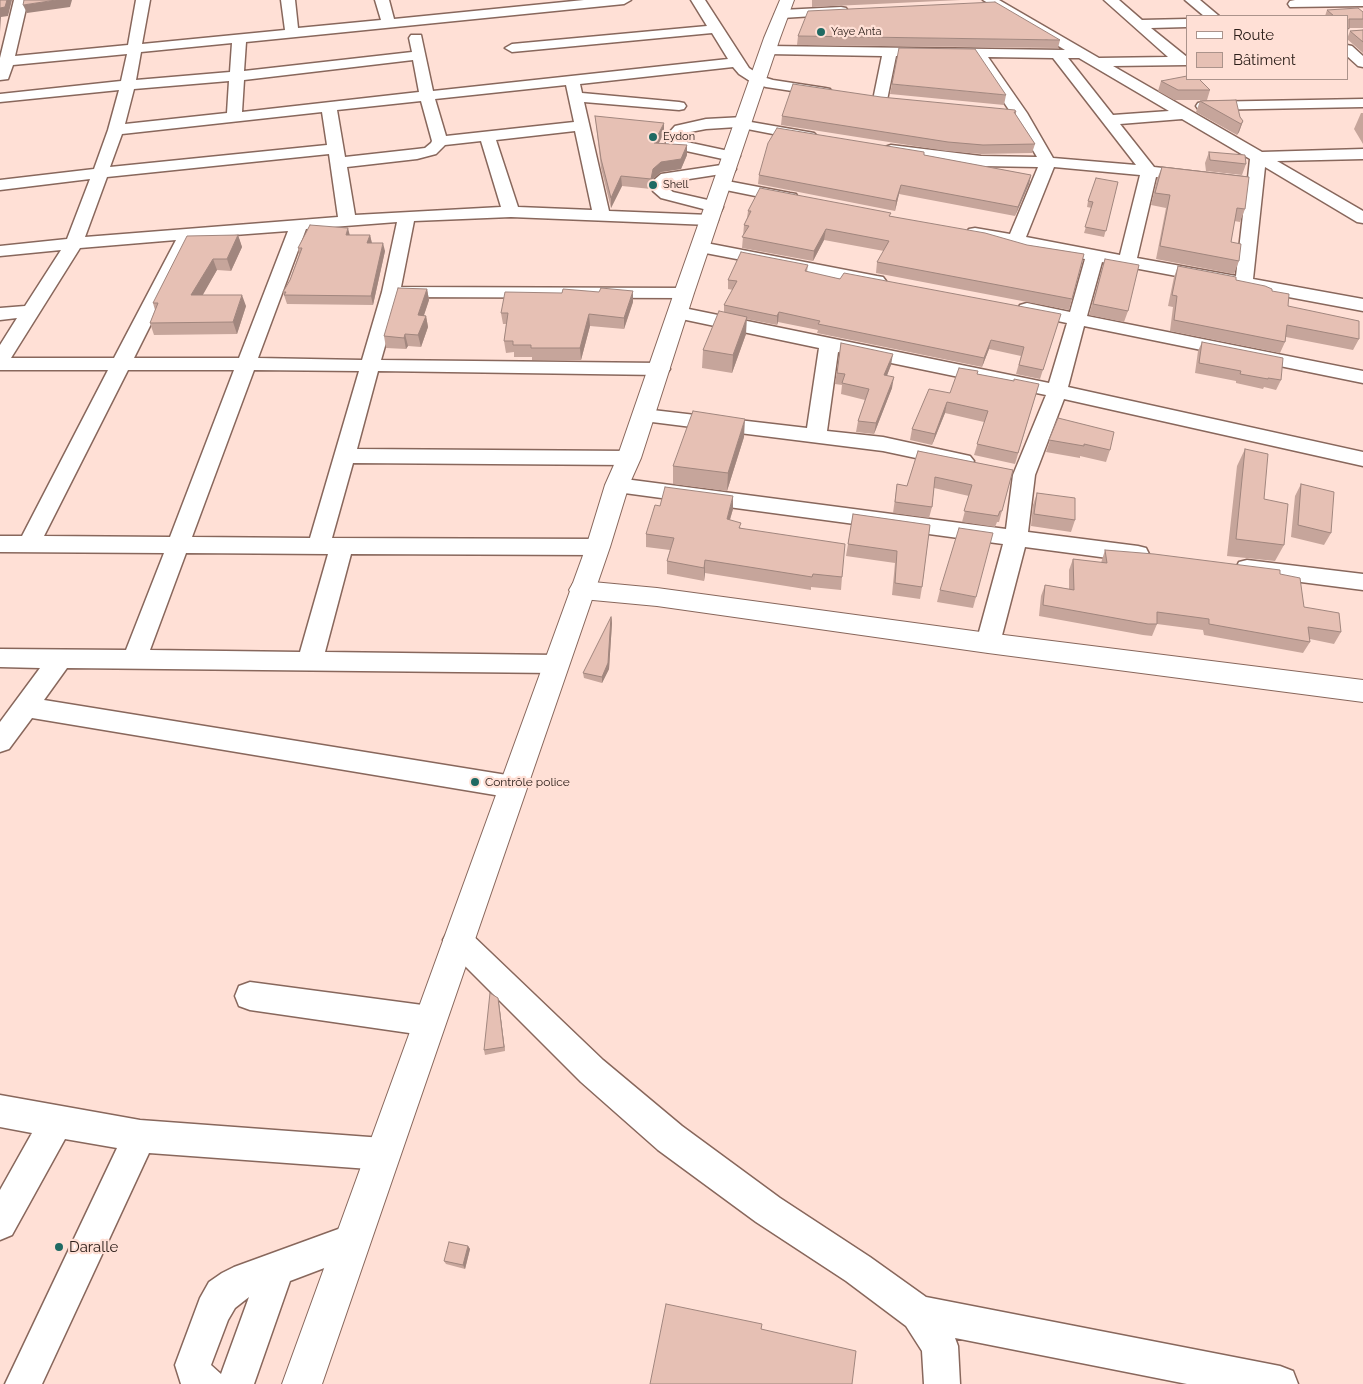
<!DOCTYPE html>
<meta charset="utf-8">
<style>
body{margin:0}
#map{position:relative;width:1363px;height:1384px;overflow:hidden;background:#ffe0d6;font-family:Raleway,sans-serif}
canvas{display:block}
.legend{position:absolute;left:1186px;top:15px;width:162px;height:65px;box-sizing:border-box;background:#ffe0d6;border:1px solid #ab938b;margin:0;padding:6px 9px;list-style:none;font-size:15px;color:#2e201b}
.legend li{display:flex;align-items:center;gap:10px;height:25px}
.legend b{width:25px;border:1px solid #ab938b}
</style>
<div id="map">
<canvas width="1363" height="1384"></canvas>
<ul class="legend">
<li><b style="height:6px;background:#fff"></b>Route</li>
<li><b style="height:14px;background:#e6c0b4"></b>Bâtiment</li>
</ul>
</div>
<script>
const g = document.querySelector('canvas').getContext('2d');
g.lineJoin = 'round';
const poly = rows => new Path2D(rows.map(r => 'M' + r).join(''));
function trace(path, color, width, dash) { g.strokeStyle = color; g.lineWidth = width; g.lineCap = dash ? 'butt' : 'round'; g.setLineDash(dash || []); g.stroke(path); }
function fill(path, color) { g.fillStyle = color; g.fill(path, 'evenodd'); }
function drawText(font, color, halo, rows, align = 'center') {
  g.font = font + ' Raleway,sans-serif'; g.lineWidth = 4.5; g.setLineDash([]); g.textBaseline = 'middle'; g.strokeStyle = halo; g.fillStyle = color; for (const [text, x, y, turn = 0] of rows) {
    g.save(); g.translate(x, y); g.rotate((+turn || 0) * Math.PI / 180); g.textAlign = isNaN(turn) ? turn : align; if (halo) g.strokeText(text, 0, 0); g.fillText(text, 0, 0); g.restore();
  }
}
const minor = poly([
 [14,0,28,0,15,56,128,45,136,0,150,0,142,44,285,30,281,0,295,0,298,28,381,20,375,0,389,0,394,19,584,0,631,0,624,4,246,42,244,71,412,52,409,38,411,35,421,35,433,91,728,59,712,33,512,52,505,48,512,44,707,26,691,0,705,0,749,68,763,77,773,80,825,88,830,89,832,92,830,95,825,96,766,87,753,83,739,74,733,67,580,84,582,93,679,102,684,103,686,106,684,109,679,110,584,102,609,211,710,215,716,216,718,220,716,224,710,225,511,217,414,221,401,287,684,288,690,289,693,293,690,297,684,298,399,297,381,360,660,363,667,365,670,369,667,373,660,375,378,371,357,449,629,451,636,453,639,458,636,463,629,465,353,463,332,538,598,539,606,541,609,547,606,553,598,555,351,554,325,652,556,655,565,657,568,664,565,671,556,673,67,668,44,700,513,776,522,779,526,787,522,795,513,798,32,718,9,749,0,752,0,722,40,668,0,667,0,649,126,650,164,553,0,552,0,536,22,536,108,370,0,370,0,345,17,318,0,320,0,308,25,306,61,250,0,256,0,246,67,239,90,179,0,190,0,180,94,169,108,130,119,90,0,102,0,94,121,81,127,54,13,65,8,79,0,80,0,58,14,0],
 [232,43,230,72,136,80,141,52,232,43],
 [413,60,419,92,242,112,244,80,413,60],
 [229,81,227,113,125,124,134,89,229,81],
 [566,85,574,122,446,136,435,99,566,85],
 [421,101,432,141,431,143,425,148,417,149,345,157,337,110,421,101],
 [322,112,327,145,110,167,122,134,322,112],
 [575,131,592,210,518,207,496,140,575,131],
 [481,141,501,207,355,215,347,167,417,159,436,154,445,145,481,141],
 [329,154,338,217,85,237,107,177,329,154],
 [397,222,382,292,362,360,258,358,306,229,397,222],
 [288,231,239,358,134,358,194,238,288,231],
 [176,240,114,358,11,358,80,248,176,240],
 [128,370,234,370,170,537,44,536,128,370],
 [254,370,359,371,310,538,192,537,254,370],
 [186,553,328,554,300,652,150,650,186,553],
 [983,0,999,0,1099,58,1168,57,1104,0,1119,0,1142,20,1187,19,1187,27,1151,28,1187,57,1187,65,1113,66,1262,152,1363,149,1363,159,1277,161,1363,211,1363,223,1357,222,1265,167,1253,279,1363,299,1363,311,1102,262,1087,316,1363,371,1363,383,1084,326,1068,387,1363,452,1363,466,1064,399,1035,475,1028,532,1138,546,1146,548,1149,554,1146,560,1138,562,1025,547,1000,643,997,649,988,652,979,649,976,643,1003,544,617,492,609,490,606,485,609,480,617,478,1006,529,1013,475,1046,395,838,352,827,431,883,437,970,456,974,461,970,466,963,468,883,451,644,421,637,420,634,415,637,410,644,409,807,428,819,348,672,317,670,313,672,309,679,307,1049,383,1067,323,1020,313,1018,309,1020,305,1027,303,1070,312,1085,259,975,238,969,237,966,233,969,229,975,228,1010,234,1038,167,981,166,891,155,885,153,883,150,885,147,891,145,981,156,1037,157,1011,113,974,57,896,56,887,100,885,103,880,104,875,103,873,100,882,56,768,54,761,50,768,46,1065,50,983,0],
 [988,57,1053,58,1136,165,1053,158,1027,113,988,57],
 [1068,58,1079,58,1169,111,1113,115,1068,58],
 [1182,119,1250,159,1248,178,1154,167,1120,124,1182,119],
 [1054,167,1140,175,1120,255,1026,237,1054,167],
 [1156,177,1246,188,1236,276,1137,258,1156,177],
 [1185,0,1200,0,1219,16,1204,16,1185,0],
 [1295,0,1363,0,1363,6,1290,7,1288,4,1290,1,1295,0],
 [841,7,846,8,848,11,846,14,782,18,775,14,782,10,841,7],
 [1347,45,1352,46,1363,56,1363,67,1358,66,1347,56,1347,45],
 [1363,99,1363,107,1203,110,1198,109,1196,106,1198,103,1203,102,1363,99],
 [744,117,749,119,751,122,814,133,817,136,814,139,809,141,737,127,706,129,685,133,682,137,682,141,738,153,740,156,738,159,732,161,668,147,666,144,666,136,675,126,706,119,744,117],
 [728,164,734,166,736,169,734,172,670,182,669,189,673,192,721,203,723,207,721,211,715,212,661,198,653,191,654,180,661,174,728,164],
 [722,180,790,193,796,194,798,198,796,202,790,203,716,188,714,185,716,182,722,180],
 [701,242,877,276,883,277,886,281,883,285,877,286,695,251,692,247,695,243,701,242],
 [1247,560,1363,574,1363,590,1239,574,1236,568,1239,562,1247,560],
 [458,927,468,931,603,1060,682,1126,780,1198,870,1257,926,1297,1280,1366,1293,1371,1298,1384,1187,1384,955,1338,958,1346,960,1384,924,1384,922,1351,906,1326,846,1281,756,1222,658,1150,581,1082,448,949,443,940,448,931,458,927],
 [250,982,430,1006,441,1011,445,1021,441,1031,430,1036,250,1010,239,1006,235,996,239,986,250,982],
 [0,1095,140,1120,383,1138,395,1142,399,1154,395,1166,383,1170,149,1153,42,1384,5,1384,117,1148,65,1139,12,1235,0,1240,0,1190,32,1133,0,1127,0,1095],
 [352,1224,364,1229,369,1241,364,1253,290,1281,254,1384,181,1384,175,1365,200,1298,209,1282,222,1273,234,1267,352,1224],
 [249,1297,221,1374,211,1365,228,1320,235,1308,249,1297]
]);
const major = poly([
 [582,581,657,588,988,633,1363,680,1363,702,988,653,657,606,582,599,573,597,569,590,573,583,582,581]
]);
const highway = poly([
 [780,0,794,0,780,38,694,293,641,458,629,485,610,547,322,1384,282,1384,586,547,605,485,617,458,674,293,764,38,780,0]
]);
trace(minor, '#88675c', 3);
trace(major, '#88675c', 2);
trace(highway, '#88675c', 2);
fill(minor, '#fff');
fill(major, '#fff');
fill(highway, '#fff');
fill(poly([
 [812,0,961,0,812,7],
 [1327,10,1363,12,1363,28,1349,28,1347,34,1347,16,1325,16],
 [1363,30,1363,53,1347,39,1350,31],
 [798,36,1060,40,1058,48,797,45],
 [1161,81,1210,90,1207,100,1174,100,1158,91],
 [892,84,1006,95,1004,105,890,94],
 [881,97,1016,112,1016,115,1035,144,1032,153,981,154,946,151,781,125,782,116],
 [1200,101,1240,117,1243,121,1239,132,1237,135,1196,112],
 [1361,113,1363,113,1363,144,1354,129],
 [595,116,664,133,659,143,687,155,681,169,661,172,653,179,651,189,622,186,611,208,601,168],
 [1209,152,1246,164,1242,175,1206,171,1205,163],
 [924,155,1031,175,1029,184,1015,216,899,194,895,211,758,184,759,175],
 [1162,167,1245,209,1240,222,1234,221,1231,242,1239,261,1234,274,1156,259,1166,208,1151,205,1157,179],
 [1118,182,1104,237,1084,233,1092,208,1087,207,1088,201],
 [748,211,890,216,1027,245,1084,254,1069,310,876,273,877,262,884,251,824,240,813,261,742,248,744,225,747,218],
 [238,235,242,247,231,271,217,270,202,295,246,306,237,334,154,335,150,323,155,310,153,303],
 [350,235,370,235,372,243,385,251,373,305,287,304,283,292,290,280,299,254,298,248],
 [808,265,807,272,840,279,1058,323,1040,379,1016,374,1021,356,989,349,982,367,817,333,818,330,778,322,777,325,746,319,746,334,732,373,702,368,703,350,724,312,724,305,733,290,728,289,728,280],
 [1178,266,1236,280,1272,291,1288,306,1359,339,1353,350,1286,337,1285,342,1280,353,1170,331,1173,307,1168,306,1174,277],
 [1102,269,1128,311,1124,322,1089,315],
 [427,289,429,300,424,315,426,316,428,327,421,347,408,346,406,349,386,348,384,336],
 [633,302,624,329,590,326,581,360,532,360,532,357,514,357,514,352,506,353,504,341,506,324,503,324,501,313],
 [1202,342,1281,380,1276,390,1264,387,1263,389,1236,383,1236,381,1195,373,1198,351],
 [841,343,891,365,887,375,892,388,874,434,856,432,858,421,865,400,841,394,842,385,835,384],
 [977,374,1014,381,1039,384,1015,464,974,455,984,422,945,413,932,445,910,440,912,429,950,393],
 [1058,418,1110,450,1106,462,1080,456,1080,458,1046,452],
 [744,437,727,491,673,484,673,466],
 [1245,449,1264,499,1284,545,1275,561,1227,556,1237,466],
 [918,451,1013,470,999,522,997,522,995,527,962,522,969,496,934,488,932,507,929,518,893,513,897,484,907,486],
 [1301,484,1331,533,1324,545,1291,537,1295,496],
 [1037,493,1075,520,1071,532,1031,526,1033,505],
 [660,506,733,509,730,520,741,528,842,577,841,590,811,587,811,590,705,573,704,581,667,574,667,561,670,550,646,547,646,534],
 [853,514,930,525,922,587,920,599,892,595,895,563,846,556],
 [1105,550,1280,574,1304,607,1341,632,1334,644,1310,639,1310,642,1303,653,1204,635,1203,630,1157,624,1152,636,1143,635,1039,616,1041,596,1045,585,1069,589,1069,570,1073,559,1101,563],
 [940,590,976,597,973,608,937,602],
 [612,617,612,623,609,669,602,683,584,678,583,673],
 [498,998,499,1003,505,1051,485,1055,484,1050],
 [468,1246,470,1249,465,1269,446,1264,444,1261]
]), '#c6a59b');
fill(poly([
 [7,0,12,0,8,16,1,17,0,32,0,8],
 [56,0,72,0,70,7,27,13,23,5],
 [1243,121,1239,132,1237,135,1241,124],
 [664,123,664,133,654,152,654,143],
 [687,145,687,155,681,169,661,172,653,179,651,189,651,179,653,169,661,162],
 [1031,175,1029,184,1015,216,1018,207],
 [621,176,622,186,611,208,611,198],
 [901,185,899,194,895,211,896,201],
 [348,228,350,236,346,235],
 [826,229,824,240,813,261,814,251],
 [238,235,242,247,231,271,227,259],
 [370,235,372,244,367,243],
 [383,243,385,251,373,305,371,296],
 [213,259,217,270,196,307,191,295],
 [427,289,429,300,420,327,418,315],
 [633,291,633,302,624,329,624,318],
 [242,295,246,306,237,334,233,322],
 [779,312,778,322,777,325,777,316],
 [589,314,590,326,581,360,580,348],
 [426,316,428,327,421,347,418,335],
 [747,317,746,334,732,373,733,355],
 [405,334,408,346,406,349,404,338],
 [991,340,989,349,982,367,984,358],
 [893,354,891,365,883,386,884,375],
 [894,377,892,388,874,434,876,423],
 [947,402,945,413,932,445,935,434],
 [745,419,744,437,727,491,728,473],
 [733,496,733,509,726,532,727,519],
 [705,560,705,573,704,581,704,568],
 [612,617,612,623,609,669,602,683,602,677],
 [498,998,499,1003,505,1051,504,1047],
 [468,1246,470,1249,465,1269,463,1265]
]), '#a1867e');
const building = poly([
 [0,0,7,0,5,7,0,8,0,0],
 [24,0,56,0,23,5,24,0],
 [995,2,1060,40,798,36,808,11,995,2],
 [1358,8,1363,12,1363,19,1349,19,1349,29,1347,27,1347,16,1334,16,1327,10,1358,8],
 [1363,30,1363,42,1350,31,1363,30],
 [899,48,975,49,1006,95,892,84,899,48],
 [1187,76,1187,79,1199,79,1210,90,1178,90,1161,81,1187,76],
 [793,84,881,97,1015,110,1016,112,1014,112,1035,144,983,145,948,142,782,116,793,84],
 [1236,100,1240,117,1243,121,1241,124,1200,101,1236,100],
 [595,116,664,123,654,143,687,145,681,159,661,162,653,169,651,179,621,176,611,198,601,159,595,116],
 [777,128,924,152,924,155,1031,175,1018,207,901,185,896,201,759,175,768,143,777,128],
 [1209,152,1245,155,1246,164,1210,160,1209,152],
 [1162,167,1249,177,1245,209,1237,208,1231,242,1241,244,1239,261,1160,246,1170,195,1155,193,1162,167],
 [1096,178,1118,182,1106,231,1085,227,1093,202,1088,201,1096,178],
 [760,188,891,213,889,216,985,233,1027,245,1084,254,1072,299,877,262,889,241,826,229,814,251,742,237,749,226,744,225,751,211,748,211,760,188],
 [310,225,348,228,346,235,370,235,367,243,383,243,371,296,284,295,286,292,283,292,290,280,302,248,298,248,310,225],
 [238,235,227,259,213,259,191,295,242,295,233,322,150,323,158,303,153,303,187,236,238,235],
 [741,252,808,265,805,271,840,279,844,273,1061,314,1043,370,1019,365,1024,347,991,340,984,358,818,324,820,321,779,312,777,316,724,305,737,281,728,280,741,252],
 [1105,259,1139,265,1128,311,1093,304,1105,259],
 [1178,266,1236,277,1236,280,1265,286,1272,289,1272,291,1289,294,1288,306,1359,321,1359,339,1287,325,1285,342,1174,320,1177,296,1172,295,1178,266],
 [398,288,427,289,418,315,426,316,418,335,405,334,404,338,384,336,398,288],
 [601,288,633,291,624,318,589,314,580,348,531,348,531,345,513,345,513,341,504,341,508,313,501,313,505,292,562,293,563,289,599,292,601,288],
 [719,311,747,317,733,355,703,350,719,311],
 [1202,342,1283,358,1281,380,1268,378,1268,379,1240,374,1241,371,1199,363,1202,342],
 [841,343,893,354,884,375,894,377,876,423,858,421,869,389,842,383,845,374,837,373,841,343],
 [959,368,978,371,977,374,1014,381,1014,379,1039,384,1018,453,977,444,988,411,947,402,935,434,912,429,929,389,950,393,959,368],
 [693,411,745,419,728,473,673,466,693,411],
 [1058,418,1114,432,1110,450,1084,444,1084,446,1049,440,1058,418],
 [1245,449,1268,454,1264,499,1288,504,1284,545,1236,539,1245,449],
 [918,451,1013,470,1002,511,1000,511,998,516,964,511,972,485,935,477,932,507,895,502,897,484,907,486,918,451],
 [1301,484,1334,492,1331,533,1298,525,1301,484],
 [665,487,733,496,727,519,741,523,739,528,845,544,842,577,813,574,812,577,705,560,704,568,667,561,674,538,646,534,655,505,660,506,665,487],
 [1037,493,1075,498,1075,520,1034,514,1037,493],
 [853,514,930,525,922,587,895,583,897,551,848,544,853,514],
 [959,528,993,533,976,597,940,590,959,528],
 [1105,550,1154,554,1280,570,1280,574,1300,578,1304,607,1339,613,1341,632,1308,627,1310,642,1209,624,1209,619,1157,612,1157,624,1148,624,1043,605,1045,585,1074,590,1073,559,1107,563,1105,550],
 [611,617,608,663,602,677,583,673,611,617],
 [490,993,498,998,504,1047,484,1050,490,993],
 [449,1242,468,1246,463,1265,444,1261,449,1242],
 [666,1304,762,1324,761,1329,856,1351,852,1384,650,1384,666,1304]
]);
fill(building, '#e6c0b4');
trace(building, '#a1867e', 1);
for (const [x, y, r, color] of [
 [821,32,5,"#1f6a63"],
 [653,137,5,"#1f6a63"],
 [653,185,5,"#1f6a63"],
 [475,782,5,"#1f6a63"],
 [59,1247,5,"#1f6a63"]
]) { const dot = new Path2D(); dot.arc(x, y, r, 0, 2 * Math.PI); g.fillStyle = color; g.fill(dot); trace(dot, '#ffe0d6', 2); }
drawText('11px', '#2e201b', '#ffe0d6', [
 ["Yaye Anta",831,32],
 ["Eydon",663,137],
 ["Shell",663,185]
], 'left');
drawText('12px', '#2e201b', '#ffe0d6', [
 ["Contrôle police",485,782]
], 'left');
drawText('15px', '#2e201b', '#ffe0d6', [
 ["Daralle",69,1247]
], 'left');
</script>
